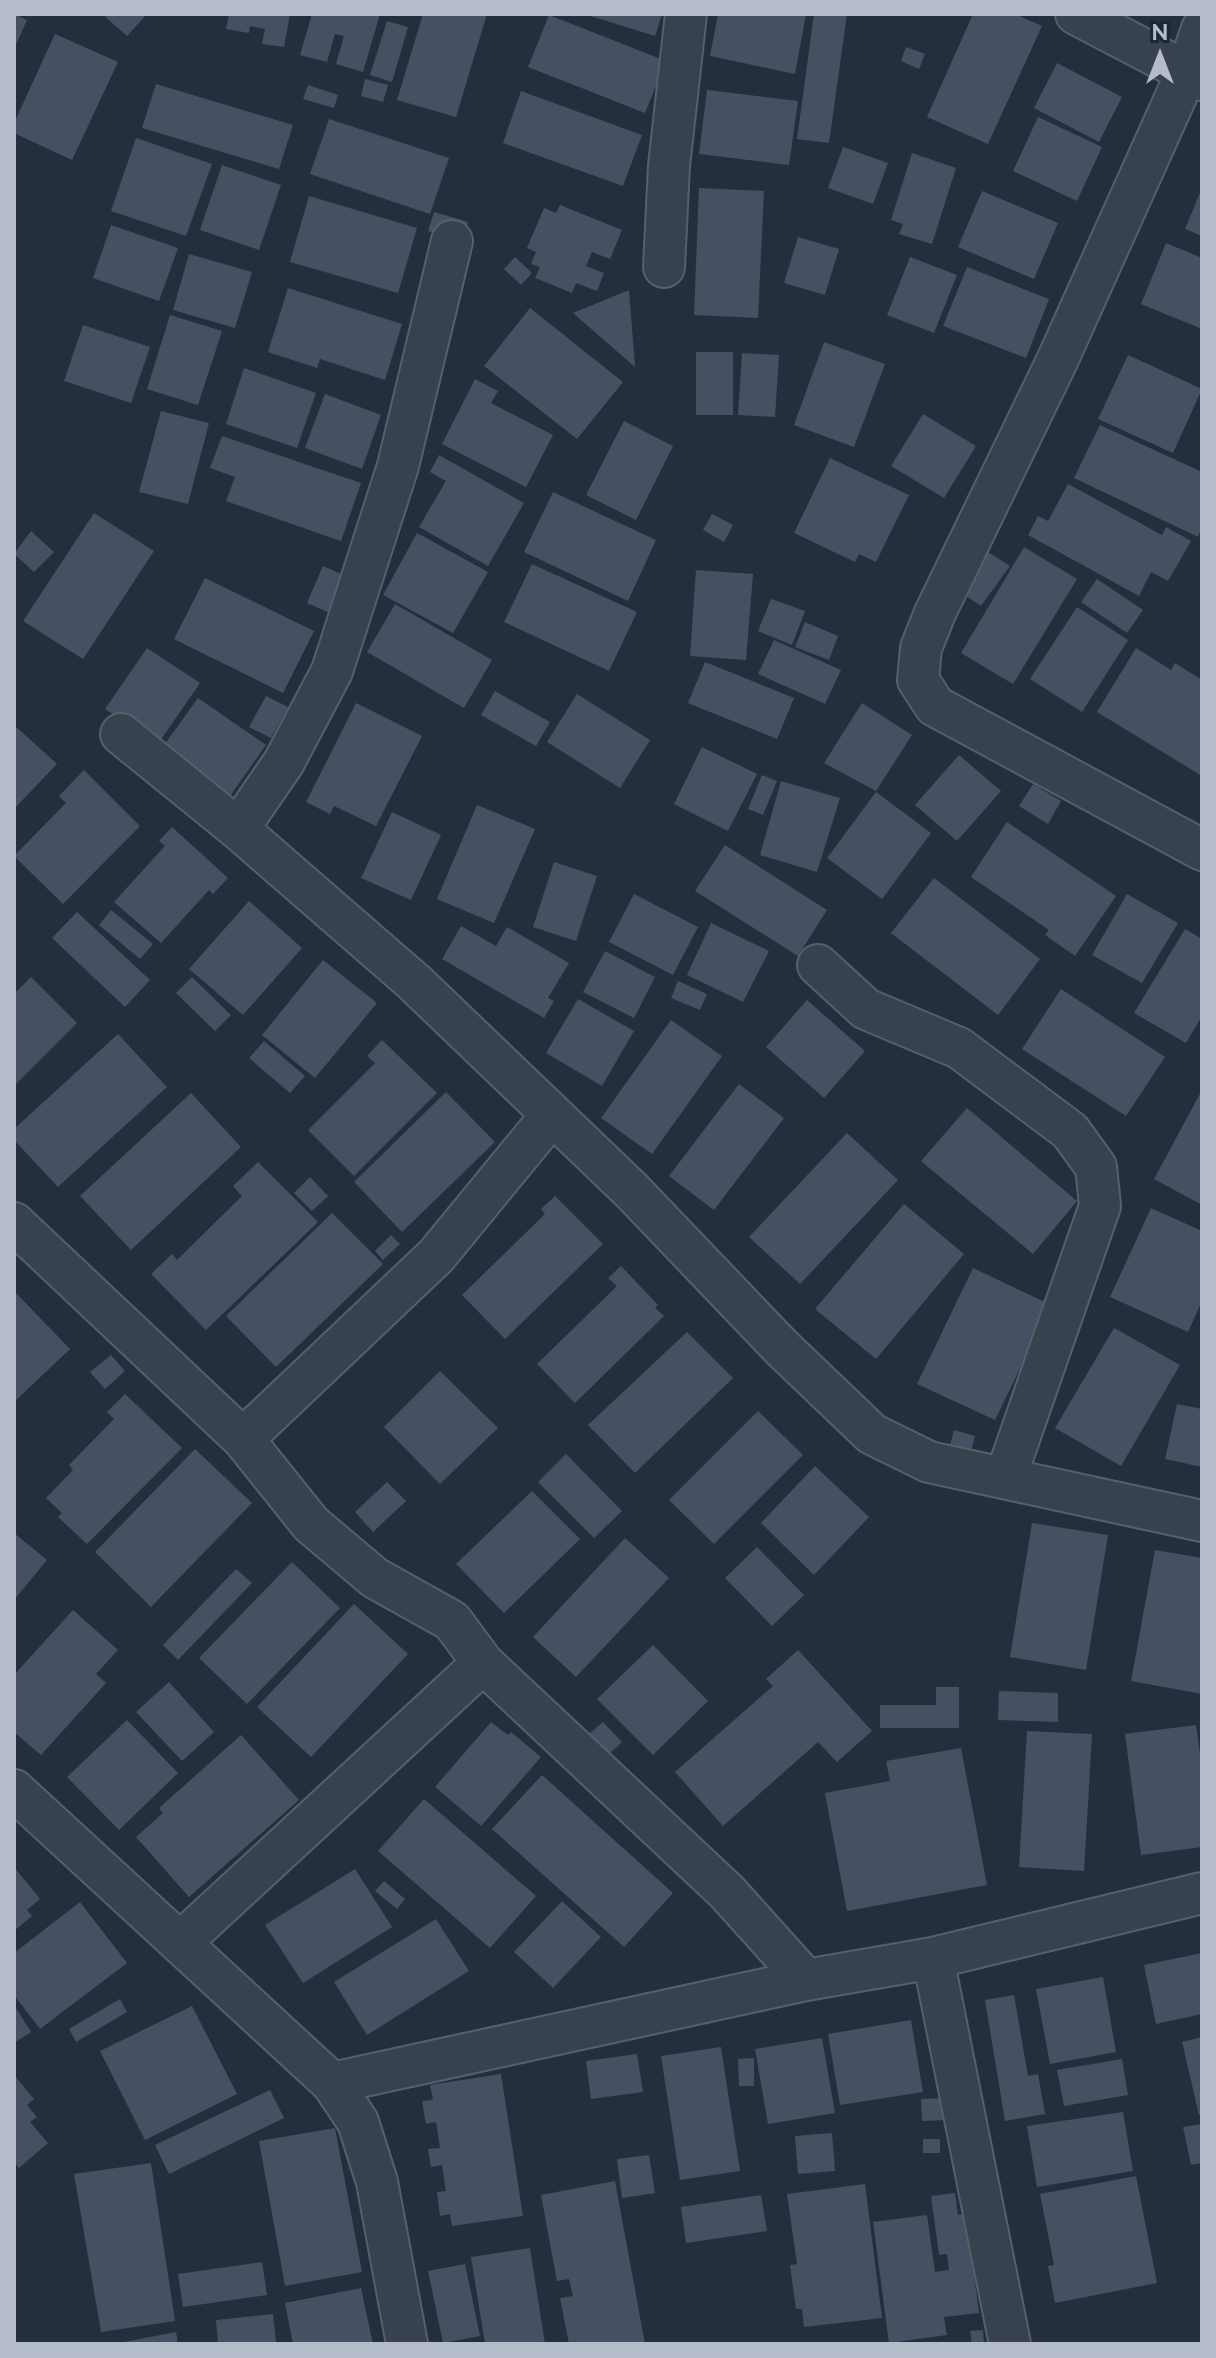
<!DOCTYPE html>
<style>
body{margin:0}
#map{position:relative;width:1216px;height:2358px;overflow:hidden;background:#242f3e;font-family:Raleway,sans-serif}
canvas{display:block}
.frame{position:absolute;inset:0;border:16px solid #b4bcc9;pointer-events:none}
.north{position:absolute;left:1120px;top:16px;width:80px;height:80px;-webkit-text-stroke:6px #1d2633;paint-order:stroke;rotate:0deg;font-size:22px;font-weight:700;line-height:32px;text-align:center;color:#b4bcc9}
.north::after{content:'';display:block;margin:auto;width:28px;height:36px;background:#b4bcc9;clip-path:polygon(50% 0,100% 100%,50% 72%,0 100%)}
</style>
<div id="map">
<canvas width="1216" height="2358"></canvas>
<div class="frame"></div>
<div class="north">N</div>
</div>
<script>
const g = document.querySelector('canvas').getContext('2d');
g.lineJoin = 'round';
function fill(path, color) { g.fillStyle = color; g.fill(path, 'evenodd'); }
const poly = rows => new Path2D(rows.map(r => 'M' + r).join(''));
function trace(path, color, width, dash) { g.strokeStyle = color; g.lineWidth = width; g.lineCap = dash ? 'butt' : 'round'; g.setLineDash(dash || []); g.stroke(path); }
fill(poly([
 [14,14,27,20,14,49],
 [102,14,147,14,127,36],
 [229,14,290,14,284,47,262,44,265,29,250,26,249,33,226,29],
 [312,14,380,14,363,72,336,64,344,36,335,34,327,62,300,55],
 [423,14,487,14,456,117,397,100],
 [584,14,662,14,655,36],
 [718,14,806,14,795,74,710,56],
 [814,14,847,14,829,143,797,139],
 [973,14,1015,14,1042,26,988,144,927,117],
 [549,15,666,61,645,113,528,67],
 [387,21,408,27,392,82,370,75],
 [55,34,118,62,72,160,14,133,14,123],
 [906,47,925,54,919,69,901,61],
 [1057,63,1122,97,1099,142,1034,108],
 [365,79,388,85,383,102,361,96],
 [156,84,293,125,279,169,142,128],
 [308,85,338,95,334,108,303,99],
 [707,90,798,101,789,165,699,154],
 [521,91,642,135,623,186,503,143],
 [1038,117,1102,147,1077,201,1013,171],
 [329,119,449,158,430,214,310,174],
 [136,138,212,164,186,236,111,211],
 [843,147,888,163,873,204,828,188],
 [912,153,956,168,932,244,899,234,903,224,891,220],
 [222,165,281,185,259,250,200,230],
 [699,188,764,191,758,318,694,315],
 [1202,188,1202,236,1185,229],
 [982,191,1058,223,1034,279,958,247],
 [309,196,417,228,398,293,290,262],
 [560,205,622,230,610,259,592,252,586,266,604,273,597,291,576,283,572,293,535,278,540,267,531,264,536,252,527,248,544,208,556,213],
 [434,212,468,222,463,241,428,231],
 [111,225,178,248,159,301,93,278],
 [798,237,839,249,825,295,784,283],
 [1166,243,1202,258,1202,329,1141,304],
 [189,254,252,272,235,328,173,310],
 [515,257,532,273,521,285,504,269],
 [910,257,957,275,934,333,887,315],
 [967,267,1049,299,1026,358,943,326],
 [288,288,402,324,385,380,320,359,317,368,268,352],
 [629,290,635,367,573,313],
 [530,308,623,382,577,439,484,366],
 [170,315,222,331,198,405,147,389],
 [83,325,150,347,131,403,64,381],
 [824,342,885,364,854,447,794,425],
 [696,352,733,352,733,415,696,415],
 [742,353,779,355,775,417,738,415],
 [1128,355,1202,389,1173,453,1098,419],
 [244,368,316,393,297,448,226,424],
 [475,379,498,391,491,403,553,435,526,487,442,444],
 [325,394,381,415,362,469,305,448],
 [161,411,209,423,188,504,139,492],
 [923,414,976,446,944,498,891,466],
 [624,421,673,446,636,520,586,495],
 [1100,425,1202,472,1202,528,1198,537,1074,478],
 [222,436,361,483,341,541,226,501,235,477,210,468],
 [439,455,524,503,488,566,419,527,446,481,430,472],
 [830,458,909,495,876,562,859,554,855,562,794,533],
 [1068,484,1162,535,1166,527,1191,541,1168,581,1151,572,1139,596,1028,535,1038,516,1048,521],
 [553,492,656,540,628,601,524,552],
 [94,513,154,551,83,659,23,621],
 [712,514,733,525,724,542,703,530],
 [31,531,54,552,34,572,14,554],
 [417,533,488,572,453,633,383,595],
 [1024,547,1077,579,1013,684,961,653],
 [988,552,1010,566,981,606,960,592],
 [532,564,637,612,609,671,504,622],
 [323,566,346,576,330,613,307,603],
 [696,570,753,574,746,660,690,656],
 [205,578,314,631,283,693,174,639],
 [1097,579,1143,610,1127,633,1081,602],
 [771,599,805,611,792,645,758,631],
 [395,604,492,660,464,708,367,652],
 [1077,607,1128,640,1082,712,1030,679],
 [805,622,838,636,829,660,795,647],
 [774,640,841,670,825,704,758,674],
 [147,648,200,683,158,744,105,709],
 [1136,648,1171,670,1175,663,1202,680,1202,776,1097,712],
 [705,662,794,698,777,739,688,703],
 [495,691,550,722,536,746,481,715],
 [577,694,650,740,620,788,547,742],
 [266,696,288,707,271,738,249,727],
 [198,698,266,745,230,796,162,748],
 [356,703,422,736,376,826,334,806,330,814,306,802],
 [862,703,912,735,876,791,824,763],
 [14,725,57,764,14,809],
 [702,747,757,774,728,831,674,804],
 [959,755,1001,791,957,841,915,805],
 [84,770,140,826,63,904,14,856,66,803,59,796],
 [762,775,777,781,763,815,748,809],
 [781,781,840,798,817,872,760,855],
 [1033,784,1061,801,1048,824,1019,806],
 [876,792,931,833,882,899,827,858],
 [477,805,535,829,494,923,437,899],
 [392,812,441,835,411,900,361,878],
 [1007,822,1116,896,1075,956,1045,935,1049,930,971,877],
 [172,827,228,878,213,894,209,890,161,943,114,902,165,846,159,841],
 [725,845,827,910,798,956,695,891],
 [554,862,597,876,576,941,533,927],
 [934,878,1040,959,998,1015,891,933],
 [634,894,698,927,673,975,609,942],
 [1127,894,1178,923,1142,983,1092,955],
 [249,901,302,948,243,1015,189,969],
 [111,910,153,944,140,959,99,925],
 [77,912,150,980,125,1007,52,938],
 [711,923,769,951,743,1002,687,975],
 [461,926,496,946,507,927,569,963,548,998,554,1001,544,1018,442,959],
 [1185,929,1202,939,1202,1016,1186,1043,1134,1013],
 [605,951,655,977,634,1018,583,992],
 [323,960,377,1003,315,1078,262,1035],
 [31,977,77,1023,14,1086,14,994],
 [192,977,231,1015,215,1031,176,993],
 [678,981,707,994,700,1010,671,998],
 [1061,989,1165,1057,1126,1116,1022,1049],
 [578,999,634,1031,602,1086,546,1053],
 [807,1000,865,1051,824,1098,766,1047],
 [671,1020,722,1056,652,1154,601,1118],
 [118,1034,167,1087,58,1187,14,1140,14,1129],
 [382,1040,437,1093,354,1176,308,1130,375,1063,367,1056],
 [264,1041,305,1076,290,1093,249,1058],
 [739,1084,784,1118,714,1210,669,1176],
 [1202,1090,1202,1205,1154,1179],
 [446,1092,495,1142,402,1232,354,1182],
 [191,1093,241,1147,131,1250,80,1196],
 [967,1108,1077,1201,1033,1254,921,1161],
 [847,1133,898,1180,800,1284,749,1237],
 [258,1162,318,1222,206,1330,151,1274,172,1254,177,1260,242,1196,233,1186],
 [310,1177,328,1196,312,1211,294,1193],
 [555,1196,603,1244,505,1339,462,1295,545,1214,541,1209],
 [904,1204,964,1254,876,1359,815,1309],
 [1151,1208,1202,1231,1202,1301,1188,1332,1110,1297],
 [332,1213,383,1264,276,1367,226,1316],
 [391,1235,400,1244,383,1260,375,1251],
 [621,1266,658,1305,655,1308,664,1316,575,1403,537,1364,617,1286,608,1278],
 [973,1268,1051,1305,995,1420,917,1384],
 [14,1291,70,1349,14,1402],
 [1114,1328,1180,1365,1121,1466,1055,1428],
 [687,1332,733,1378,635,1473,588,1425],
 [111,1355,125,1371,105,1389,90,1372],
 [440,1371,498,1428,440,1484,384,1427],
 [125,1394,182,1448,87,1544,58,1517,62,1513,46,1498,73,1470,69,1465,114,1419,107,1412],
 [1177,1404,1202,1409,1202,1467,1165,1459],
 [758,1411,803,1455,714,1544,669,1500],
 [954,1430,975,1436,970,1455,949,1449],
 [195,1449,252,1503,151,1607,95,1552],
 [566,1454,622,1511,594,1538,538,1482],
 [815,1466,869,1517,814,1575,761,1523],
 [387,1482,406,1501,373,1532,355,1512],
 [532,1491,580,1539,504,1613,456,1564],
 [1032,1523,1108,1535,1086,1670,1010,1657],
 [14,1533,47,1560,14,1600],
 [625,1538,669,1578,576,1677,533,1637],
 [757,1547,804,1595,772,1626,725,1578],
 [1155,1550,1202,1558,1202,1694,1131,1681],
 [292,1562,340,1608,247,1704,199,1658],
 [236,1569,252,1583,178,1660,163,1645],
 [354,1604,408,1654,311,1757,257,1707],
 [73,1610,118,1650,96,1674,106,1683,41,1755,14,1732,14,1675],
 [653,1645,708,1701,653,1755,597,1699],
 [798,1650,872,1731,837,1762,818,1742,723,1826,675,1772,773,1686,766,1679],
 [169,1682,214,1732,182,1761,136,1712],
 [936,1687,959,1687,959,1728,880,1728,880,1705,936,1705],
 [999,1691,1058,1693,1058,1722,998,1720],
 [127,1720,178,1773,119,1830,67,1777],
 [491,1722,508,1735,511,1732,541,1757,481,1826,435,1787],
 [603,1722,622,1742,608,1755,588,1735],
 [1196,1725,1202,1769,1202,1847,1141,1855,1125,1734],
 [1027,1731,1092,1734,1084,1871,1019,1867],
 [241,1735,299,1800,189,1897,136,1837,163,1813,159,1808],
 [961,1748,987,1885,847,1911,825,1793,890,1781,886,1761],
 [542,1775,673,1893,624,1947,492,1829],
 [424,1799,536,1896,490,1948,378,1851],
 [14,1867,40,1899,27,1910,32,1916,14,1931],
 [355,1869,392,1927,303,1983,265,1925],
 [384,1881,405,1899,397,1909,375,1891],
 [562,1901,601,1937,553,1988,514,1952],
 [80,1902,127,1963,40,2029,14,1995,14,1953],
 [436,1919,469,1971,367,2035,334,1982],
 [1202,1953,1202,2014,1156,2024,1144,1965],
 [1103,1977,1116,2052,1050,2064,1036,1989],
 [1014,1995,1028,2076,1038,2074,1045,2114,1005,2121,985,2000],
 [120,1999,127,2012,76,2042,69,2029],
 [14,2005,31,2032,14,2043],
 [192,2006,237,2094,145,2140,100,2051],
 [911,2020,923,2092,840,2105,828,2034],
 [1202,2037,1202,2115,1199,2115,1182,2042],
 [822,2038,835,2113,768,2124,755,2049],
 [721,2047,740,2171,680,2180,661,2056],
 [637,2054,643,2092,591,2099,586,2061],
 [754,2058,754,2086,739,2086,738,2059],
 [1122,2059,1128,2095,1064,2106,1057,2070],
 [501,2074,523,2216,452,2226,450,2214,440,2216,437,2192,446,2191,442,2165,431,2167,428,2149,440,2148,436,2122,426,2124,422,2101,433,2100,430,2085],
 [14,2075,34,2099,27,2105,37,2117,30,2122,48,2143,19,2168,14,2162],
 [270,2090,284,2118,169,2174,155,2145],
 [944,2098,946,2120,922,2121,921,2099],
 [1123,2112,1133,2171,1037,2187,1027,2126],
 [1202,2124,1202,2163,1191,2165,1183,2127],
 [335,2128,362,2272,285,2286,259,2141],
 [832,2133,835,2171,798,2174,795,2136],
 [923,2139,940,2139,940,2153,923,2153],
 [649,2155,655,2193,622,2198,617,2159],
 [151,2163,175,2321,101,2332,74,2174],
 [1136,2176,1157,2283,1055,2303,1048,2266,1054,2265,1040,2194],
 [615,2181,645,2344,569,2344,560,2298,573,2296,569,2279,557,2281,541,2195],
 [865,2184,882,2318,804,2327,802,2309,796,2309,790,2265,797,2264,787,2194],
 [955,2193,958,2215,966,2214,979,2313,944,2317,947,2335,889,2343,873,2222,927,2215,935,2272,949,2270,947,2254,939,2255,931,2196],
 [761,2195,767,2231,686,2243,681,2207],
 [530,2248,545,2344,485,2344,471,2257],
 [262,2262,267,2295,183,2307,178,2274],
 [465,2264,480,2336,443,2343,428,2271],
 [361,2288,373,2344,293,2344,285,2303],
 [273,2314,276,2342,218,2344,216,2320],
 [983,2330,984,2344,972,2344,970,2331],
 [176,2332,178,2344,119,2344,119,2343]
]), '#455162');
const street = poly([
 [1076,14,1202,80],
 [1202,29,1187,72,1057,361,935,613,921,648,918,680,935,706,1202,850],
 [664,267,669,166,686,14],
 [121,734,238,829,414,982,631,1190,781,1347,872,1434,929,1462,1202,1521],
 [238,829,284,762,332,671,398,466,452,241],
 [818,965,866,1009,959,1048,1070,1131,1096,1167,1100,1206,1006,1476],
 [14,1223,243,1439,311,1524,375,1578,452,1621,483,1663,727,1892,806,1980],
 [243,1439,436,1256,551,1116],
 [14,1790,332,2083,358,2122,377,2182,407,2344],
 [181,1942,483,1663],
 [933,1958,1010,2344],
 [332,2083,806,1980,933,1958,1202,1893]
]);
trace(street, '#565f6c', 44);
trace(street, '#38414e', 40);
</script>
